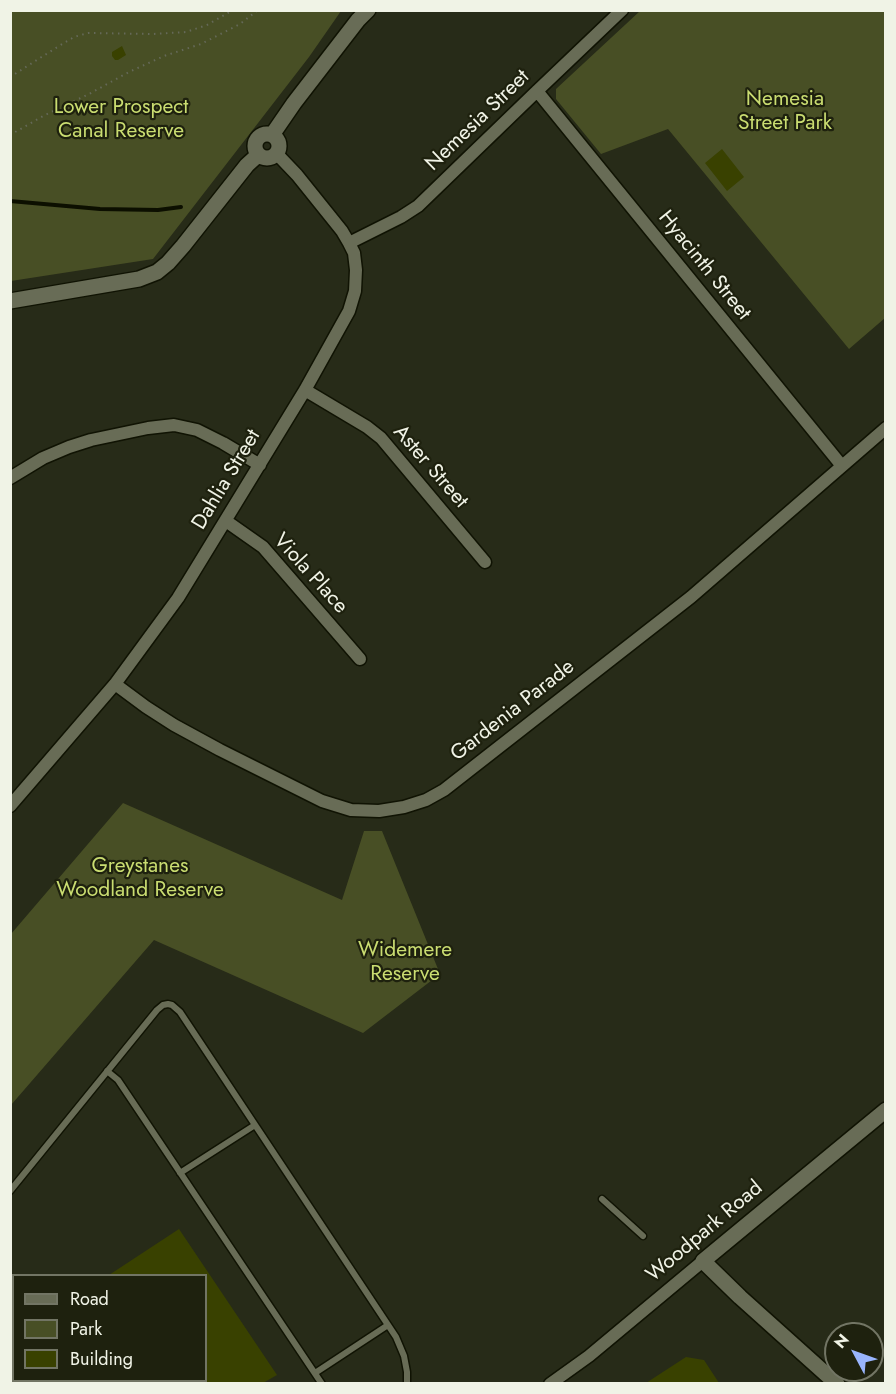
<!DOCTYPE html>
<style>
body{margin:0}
#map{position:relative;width:896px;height:1394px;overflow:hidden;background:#272b18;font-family:Jost,sans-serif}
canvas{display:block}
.frame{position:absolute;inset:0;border:12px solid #f0f3e6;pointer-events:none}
.legend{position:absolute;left:12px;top:1274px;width:195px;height:108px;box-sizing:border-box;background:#1e210e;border:2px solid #727564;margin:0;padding:8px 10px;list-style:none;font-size:18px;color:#f0f3e6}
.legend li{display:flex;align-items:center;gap:12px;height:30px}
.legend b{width:30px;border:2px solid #727564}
.north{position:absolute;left:824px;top:1322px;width:60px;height:60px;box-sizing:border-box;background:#1e210e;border:2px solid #727564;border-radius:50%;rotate:311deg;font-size:16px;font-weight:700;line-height:24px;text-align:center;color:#f0f3e6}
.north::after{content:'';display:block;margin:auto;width:21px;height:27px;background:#99b5fd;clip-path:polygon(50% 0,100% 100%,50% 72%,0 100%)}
</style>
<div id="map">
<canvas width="896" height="1394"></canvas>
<div class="frame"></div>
<ul class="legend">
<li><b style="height:8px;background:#686c56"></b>Road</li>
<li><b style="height:16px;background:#484f25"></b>Park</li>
<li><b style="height:16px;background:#394100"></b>Building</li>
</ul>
<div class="north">N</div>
</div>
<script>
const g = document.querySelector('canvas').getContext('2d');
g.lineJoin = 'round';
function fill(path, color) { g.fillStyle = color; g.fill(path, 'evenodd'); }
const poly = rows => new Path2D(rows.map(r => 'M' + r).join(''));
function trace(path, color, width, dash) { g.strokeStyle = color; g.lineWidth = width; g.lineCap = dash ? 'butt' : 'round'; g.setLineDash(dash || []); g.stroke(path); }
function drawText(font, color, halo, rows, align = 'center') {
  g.font = font + ' Jost,sans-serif'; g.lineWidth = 4.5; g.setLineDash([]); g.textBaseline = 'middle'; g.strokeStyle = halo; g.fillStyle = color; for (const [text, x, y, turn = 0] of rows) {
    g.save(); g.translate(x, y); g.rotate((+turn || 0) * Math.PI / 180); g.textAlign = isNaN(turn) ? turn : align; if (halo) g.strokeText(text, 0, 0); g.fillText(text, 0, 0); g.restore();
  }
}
fill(poly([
 [11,11,341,11,309,57,153,259,11,281],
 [640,11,885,11,885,318,849,349,668,129,601,154,556,99,556,89],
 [123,803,342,900,364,831,382,831,440,974,363,1033,154,940,11,1105,11,934]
]), '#484f25');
trace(poly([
 [10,201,100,209,158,210,181,207]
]), '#0c0f00', 4);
fill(poly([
 [122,46,126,55,118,60,115,60,112,56,112,52],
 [722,149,744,177,727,191,705,163],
 [179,1229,277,1375,263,1383,206,1383,206,1275,109,1275],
 [686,1357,704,1360,719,1383,646,1383]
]), '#394100');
const service = poly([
 [107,1071,118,1080,322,1384],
 [180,1173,255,1125],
 [10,1191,157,1010,163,1005,168,1004,172,1005,180,1012,396,1337,404,1356,407,1372,407,1384],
 [602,1199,643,1236],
 [315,1373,388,1325]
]);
const minor = poly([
 [537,91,842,466],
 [349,243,401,217,418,206,537,91,622,10],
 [305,390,367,427,381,438,485,562],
 [10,478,43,458,69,447,91,440,148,428,174,425,197,430,223,443,260,465],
 [226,521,263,547,360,659],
 [115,684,146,707,174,725,220,750,322,801,351,810,379,811,404,807,426,800,444,790,691,597,886,428],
 [10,806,115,684,178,598,305,390,349,311,355,291,356,270,354,253,349,243,342,231,297,175,276,153],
 [550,1384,589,1356,703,1261]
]);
const tertiary = poly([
 '255 146a12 12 0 1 1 24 0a12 12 0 1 1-24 0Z',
 [272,135,294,103,358,20,368,10],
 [10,301,139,279,157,272,168,263,183,246,247,165,258,155],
 [837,1384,740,1297,703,1261,886,1110]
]);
trace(service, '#101303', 9);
trace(minor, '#101303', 15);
trace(tertiary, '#101303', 18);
trace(poly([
 [10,77,59,46,74,37,88,33,153,34,186,32,207,25,233,10],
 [10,135,43,116,89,94,129,72,164,56,201,44,240,24,258,10]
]), '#656958', 2, [1.5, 4.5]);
trace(service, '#686c56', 6);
trace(minor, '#686c56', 12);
trace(tertiary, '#686c56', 15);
drawText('21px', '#cadd71', '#1e210e', [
 ["Nemesia",785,100],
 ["Street Park",785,124],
 ["Lower Prospect",121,108],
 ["Canal Reserve",121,132],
 ["Greystanes",140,867],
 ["Woodland Reserve",140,891],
 ["Widemere",405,951],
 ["Reserve",405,975]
]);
drawText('21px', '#f0f3e6', '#1e210e', [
 ["Nemesia Street",478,121,-44],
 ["Hyacinth Street",704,266,51],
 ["Aster Street",430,467,49],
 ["Dahlia Street",227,480,-59],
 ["Viola Place",310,574,48],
 ["Gardenia Parade",513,711,-38],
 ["Woodpark Road",705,1232,-40]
]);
</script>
